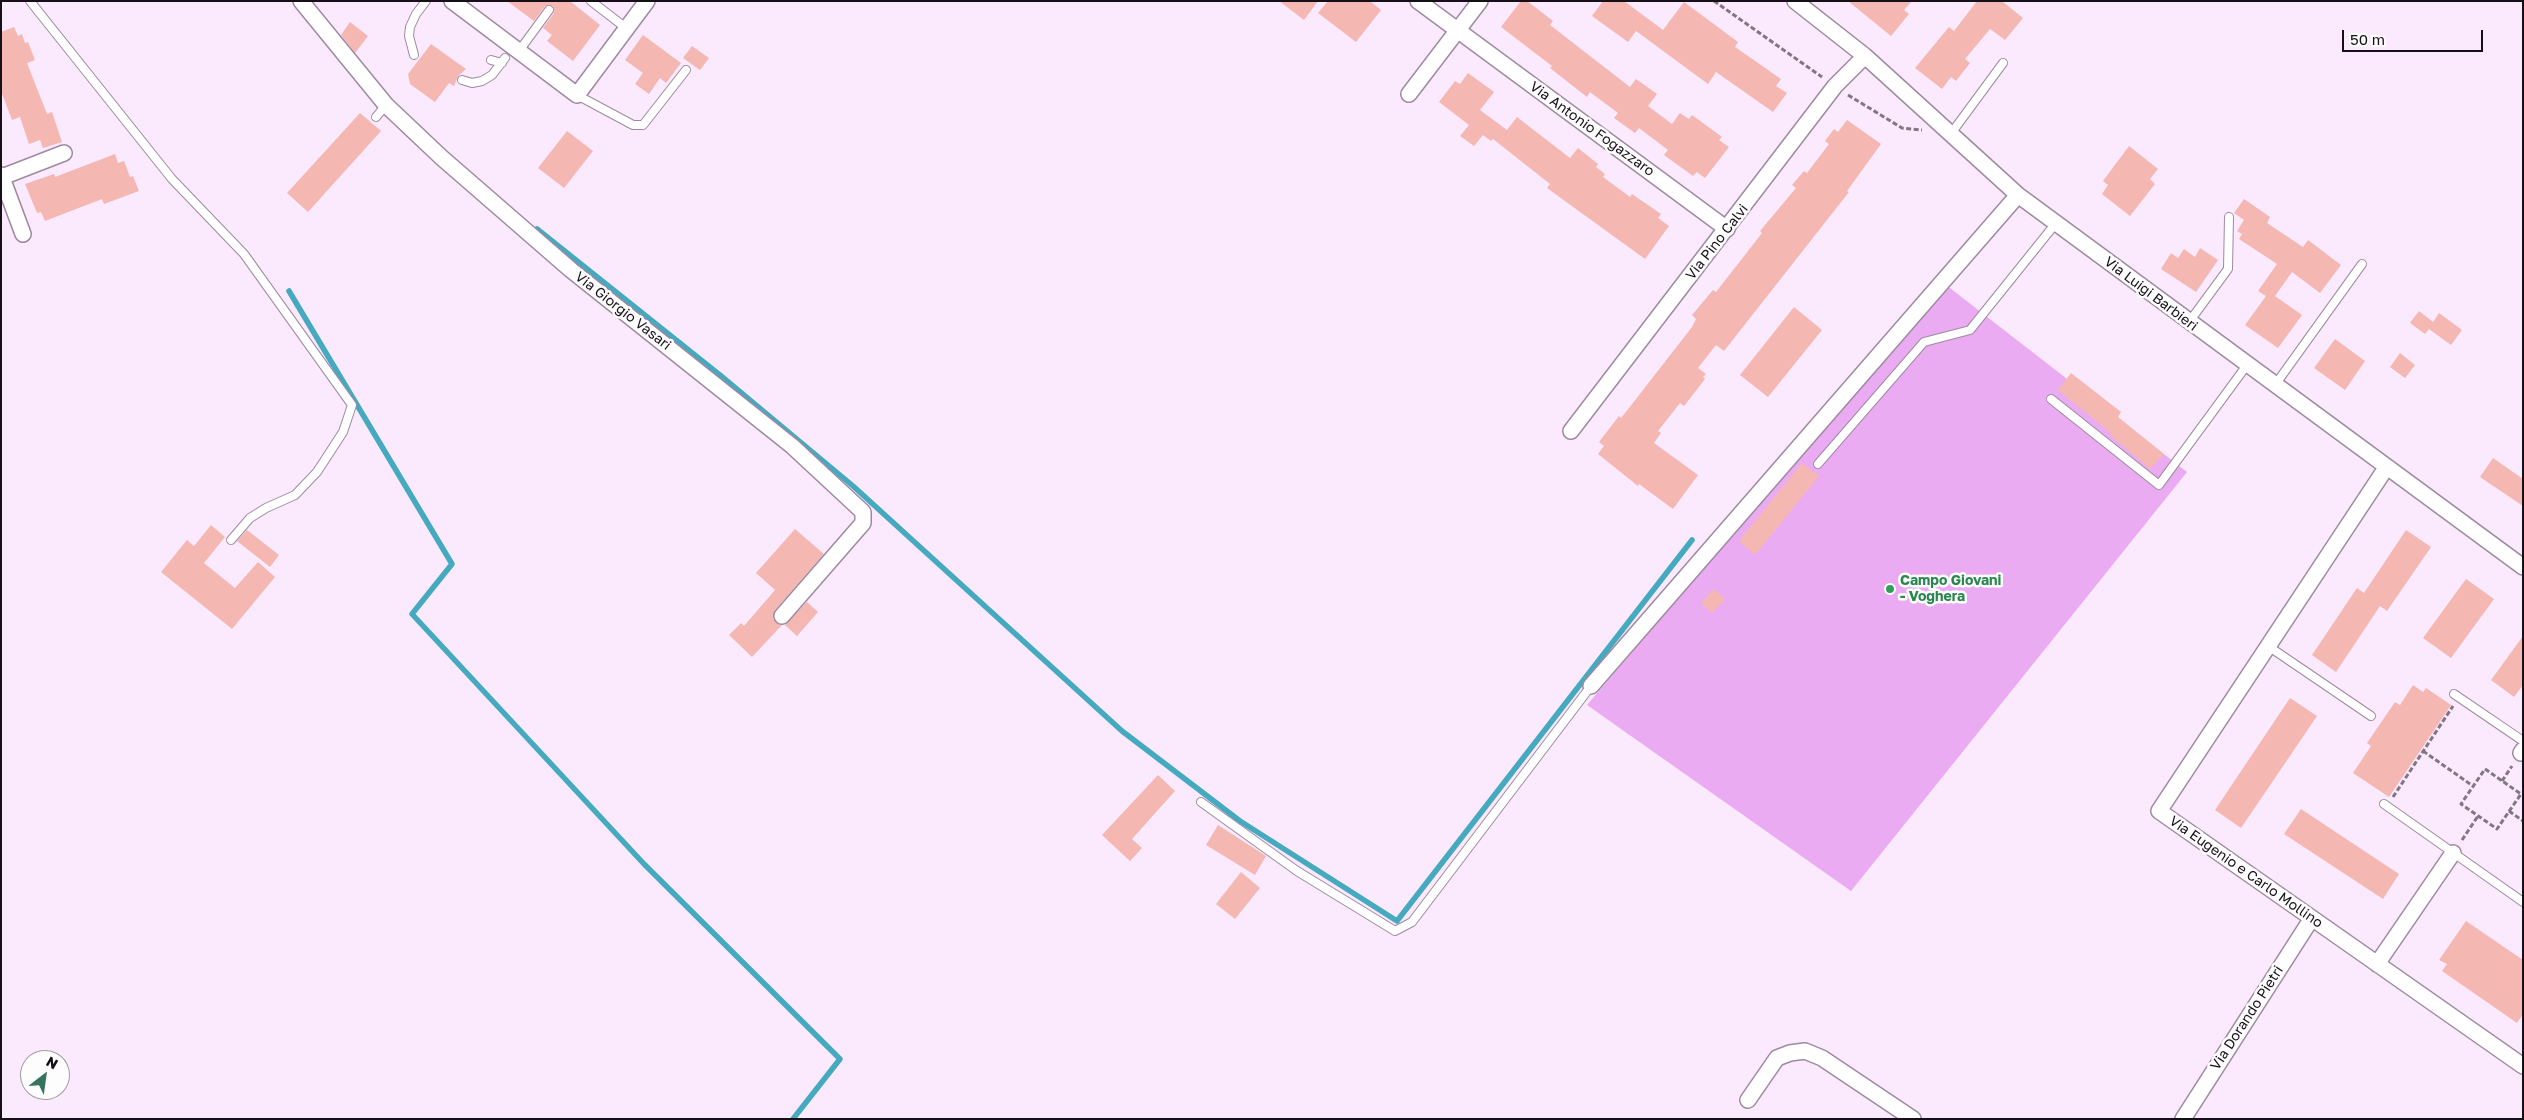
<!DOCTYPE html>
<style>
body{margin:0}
#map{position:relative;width:2524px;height:1120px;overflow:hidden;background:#fbe9fd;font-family:"Golos Text",sans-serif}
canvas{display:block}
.frame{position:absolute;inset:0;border:2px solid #170f18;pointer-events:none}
.north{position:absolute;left:20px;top:1050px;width:50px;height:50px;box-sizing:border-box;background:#fdfdfd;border:1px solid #a19ea1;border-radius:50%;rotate:30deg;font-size:14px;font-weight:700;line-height:20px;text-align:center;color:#170f18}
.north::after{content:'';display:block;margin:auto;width:18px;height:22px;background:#35735f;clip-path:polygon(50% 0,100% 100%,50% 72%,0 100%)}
.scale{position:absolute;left:2342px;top:30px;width:141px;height:22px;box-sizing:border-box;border:2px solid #170f18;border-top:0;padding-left:6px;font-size:15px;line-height:18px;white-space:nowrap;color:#170f18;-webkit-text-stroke:4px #fdfdfd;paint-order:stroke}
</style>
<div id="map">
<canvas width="2524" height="1120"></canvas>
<div class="frame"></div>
<div class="north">N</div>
<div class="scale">50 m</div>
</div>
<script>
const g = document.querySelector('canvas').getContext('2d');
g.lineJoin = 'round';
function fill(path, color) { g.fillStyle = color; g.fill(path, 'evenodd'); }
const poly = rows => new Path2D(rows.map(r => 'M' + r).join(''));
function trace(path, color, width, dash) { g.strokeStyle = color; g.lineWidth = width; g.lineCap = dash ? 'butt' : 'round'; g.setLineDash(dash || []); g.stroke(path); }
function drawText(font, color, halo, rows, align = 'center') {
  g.font = font + ' "Golos Text",sans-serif'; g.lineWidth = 5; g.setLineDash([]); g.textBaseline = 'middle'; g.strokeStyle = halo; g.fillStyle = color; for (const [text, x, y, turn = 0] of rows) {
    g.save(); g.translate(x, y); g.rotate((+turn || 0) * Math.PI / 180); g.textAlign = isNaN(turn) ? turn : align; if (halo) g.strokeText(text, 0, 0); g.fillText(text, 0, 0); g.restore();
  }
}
fill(poly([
 [1946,285,2187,472,1851,891,1587,705]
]), '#eaabf3');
trace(poly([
 [537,229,721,376,853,486,1122,731,1240,821,1397,921,1692,540],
 [289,291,452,564,412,614,644,864,840,1059,793,1119]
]), '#45aac0', 5.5);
fill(poly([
 [507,1,570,1,600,25,573,61,547,41,552,35,543,28,554,13,553,6,545,6,534,21],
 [1279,1,1318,1,1304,20],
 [1328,1,1370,1,1381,10,1356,42,1318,13],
 [1521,1,1527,1,1553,21,1550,25,1630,87,1636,79,1657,94,1648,106,1672,124,1680,113,1689,119,1692,115,1722,137,1719,140,1729,147,1705,178,1697,172,1693,176,1664,155,1668,150,1639,128,1635,133,1614,118,1618,113,1590,92,1587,97,1550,68,1552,66,1501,27],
 [1603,1,1624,1,1663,30,1684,2,1738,42,1735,47,1781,79,1776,86,1787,93,1773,112,1716,72,1708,84,1636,31,1628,42,1592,16],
 [1848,1,1912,1,1904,10,1909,14,1891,36],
 [1977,1,2002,1,2023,18,2005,40,1990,29,1965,59,1970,63,1956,81,1951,77,1942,89,1915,68,1949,27,1954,31],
 [350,22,368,36,355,53,341,35],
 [14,27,18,36,22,34,25,43,28,42,35,60,27,63,47,114,52,112,62,142,43,148,40,140,29,144,20,117,12,120,1,91,1,32],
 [643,35,681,63,666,83,660,78,649,94,635,84,643,73,625,60],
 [431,44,466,69,458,76,454,86,449,83,435,102,410,84,408,74],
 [692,46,709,58,700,70,683,58],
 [1468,73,1494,92,1480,110,1507,130,1517,117,1570,158,1578,148,1598,164,1596,167,1605,174,1603,177,1630,197,1632,194,1661,214,1658,218,1669,226,1645,259,1547,188,1550,184,1493,139,1491,141,1483,135,1474,146,1460,136,1469,125,1439,102,1455,81,1460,84],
 [360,113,381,131,308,212,287,193],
 [1847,120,1881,144,1847,191,1849,192,1724,351,1716,345,1698,368,1706,374,1703,377,1705,379,1684,406,1680,403,1658,431,1661,433,1654,443,1698,475,1673,509,1639,484,1638,486,1598,454,1604,446,1599,442,1619,416,1621,418,1629,408,1692,327,1696,319,1692,315,1713,290,1716,292,1762,233,1760,231,1796,188,1792,185,1804,171,1807,173,1829,144,1825,141,1834,129,1838,132],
 [567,131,593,151,564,188,538,168],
 [2129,146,2158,169,2150,179,2155,184,2130,216,2102,194,2108,185,2103,181],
 [115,154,118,163,124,161,130,177,133,176,139,191,104,204,102,199,45,221,41,212,37,213,25,184,54,174,55,177],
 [2244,199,2270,217,2267,223,2303,247,2308,240,2341,265,2320,293,2292,272,2275,296,2302,315,2278,348,2245,325,2266,296,2258,291,2277,264,2239,239,2242,234,2237,231,2244,220,2234,213],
 [2200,248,2218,260,2196,292,2161,269,2171,253,2178,258,2184,249,2195,257],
 [1794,307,1822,330,1768,397,1740,375],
 [2419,311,2433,322,2439,313,2462,330,2451,345,2429,329,2425,334,2410,323],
 [2335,339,2365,361,2345,390,2314,368],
 [2400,353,2415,365,2405,378,2390,367],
 [2071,373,2121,412,2118,417,2164,454,2150,469,2110,435,2111,433,2058,390],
 [2493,458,2523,479,2523,506,2480,477],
 [1802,463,1819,476,1755,555,1739,541],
 [211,525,225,537,204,563,235,588,258,562,275,577,232,629,161,572,187,540,194,546],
 [795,529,824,554,775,610,773,619,782,625,752,657,729,635,741,623,744,626,775,590,756,573],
 [247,530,279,555,270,567,237,541],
 [2406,530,2431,547,2387,611,2380,606,2336,672,2312,655,2357,588,2364,593],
 [2466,579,2494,599,2451,658,2423,638],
 [1714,589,1725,599,1712,613,1701,603],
 [807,602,818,612,797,636,785,625],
 [2523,636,2523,685,2514,697,2491,680],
 [2413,685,2423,692,2426,688,2451,705,2389,797,2353,773,2371,746,2367,743,2395,702,2400,705],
 [2290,698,2317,716,2241,828,2215,810],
 [1158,775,1175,791,1132,839,1142,848,1130,861,1102,835],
 [2301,809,2399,874,2383,899,2284,834],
 [1218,825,1266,856,1255,875,1206,845],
 [1241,872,1260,888,1235,919,1216,904],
 [2466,921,2523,960,2523,1014,2517,1023,2442,971,2447,964,2439,960]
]), '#f5b7b1');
const lane = poly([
 [30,1,172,179,244,254,352,405,343,432,317,472,295,495,266,508,250,518,231,540],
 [591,1,626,28],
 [519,51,549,10],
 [414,55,409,36,410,27,416,14,426,1],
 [491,60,502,63],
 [462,80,472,83,482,81,492,75,505,58],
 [577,95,633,125,643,125,686,70],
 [376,117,386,105],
 [1950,135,2003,63],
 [2189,322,2228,269,2229,217],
 [2275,385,2362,264],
 [2051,399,2159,485,2247,365],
 [1818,464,1924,342,1970,330,2056,223],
 [2268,646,2371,716],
 [2454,694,2523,741],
 [1201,802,1297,871,1395,931,1412,922,1591,686],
 [2384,804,2523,902]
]);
const street = poly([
 [301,1,386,105,441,157,571,270,792,446,863,512,863,523,782,616],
 [452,1,577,95,647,1],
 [1418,1,1727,229],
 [1795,1,1865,56,2018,195,2523,567],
 [1409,94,1480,1],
 [1,175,23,234],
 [2,177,64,153],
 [1571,431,1835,86,1865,56],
 [2386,468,2159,811,2523,1066],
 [1591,686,2018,195],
 [2521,753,2523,750],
 [2377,964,2453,853],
 [1748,1100,1777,1058,1790,1053,1805,1051,1822,1058,1913,1119],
 [2183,1119,2312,918]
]);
trace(lane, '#9e8aa1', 10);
trace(street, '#9e8aa1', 18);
trace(poly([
 [1714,1,1822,77],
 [1848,95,1902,128,1922,130],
 [2423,751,2473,786],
 [2485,769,2521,794,2497,829,2461,804,2485,769],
 [2502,781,2512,766],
 [2393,797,2453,706],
 [2509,811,2523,821],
 [2462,840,2478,816]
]), '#837684', 3, [5, 2.5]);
trace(lane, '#fff', 8);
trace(street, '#fff', 15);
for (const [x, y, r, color] of [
 [1890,589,5,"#2e9e5b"]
]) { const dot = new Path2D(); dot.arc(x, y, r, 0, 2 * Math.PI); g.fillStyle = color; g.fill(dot); trace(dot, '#fdfdfd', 2); }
drawText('14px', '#170f18', '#fdfdfd', [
 ["Via Antonio Fogazzaro",1592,129,36],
 ["Via Pino Calvi",1717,242,-52],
 ["Via Luigi Barbieri",2151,294,37],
 ["Via Giorgio Vasari",623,311,38],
 ["Via Eugenio e Carlo Mollino",2246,872,35],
 ["Via Dorando Pietri",2247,1018,-57]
]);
drawText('bold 14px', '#27864d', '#fdfdfd', [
 ["Campo Giovani",1900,581],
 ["- Voghera",1900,597]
], 'left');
</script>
